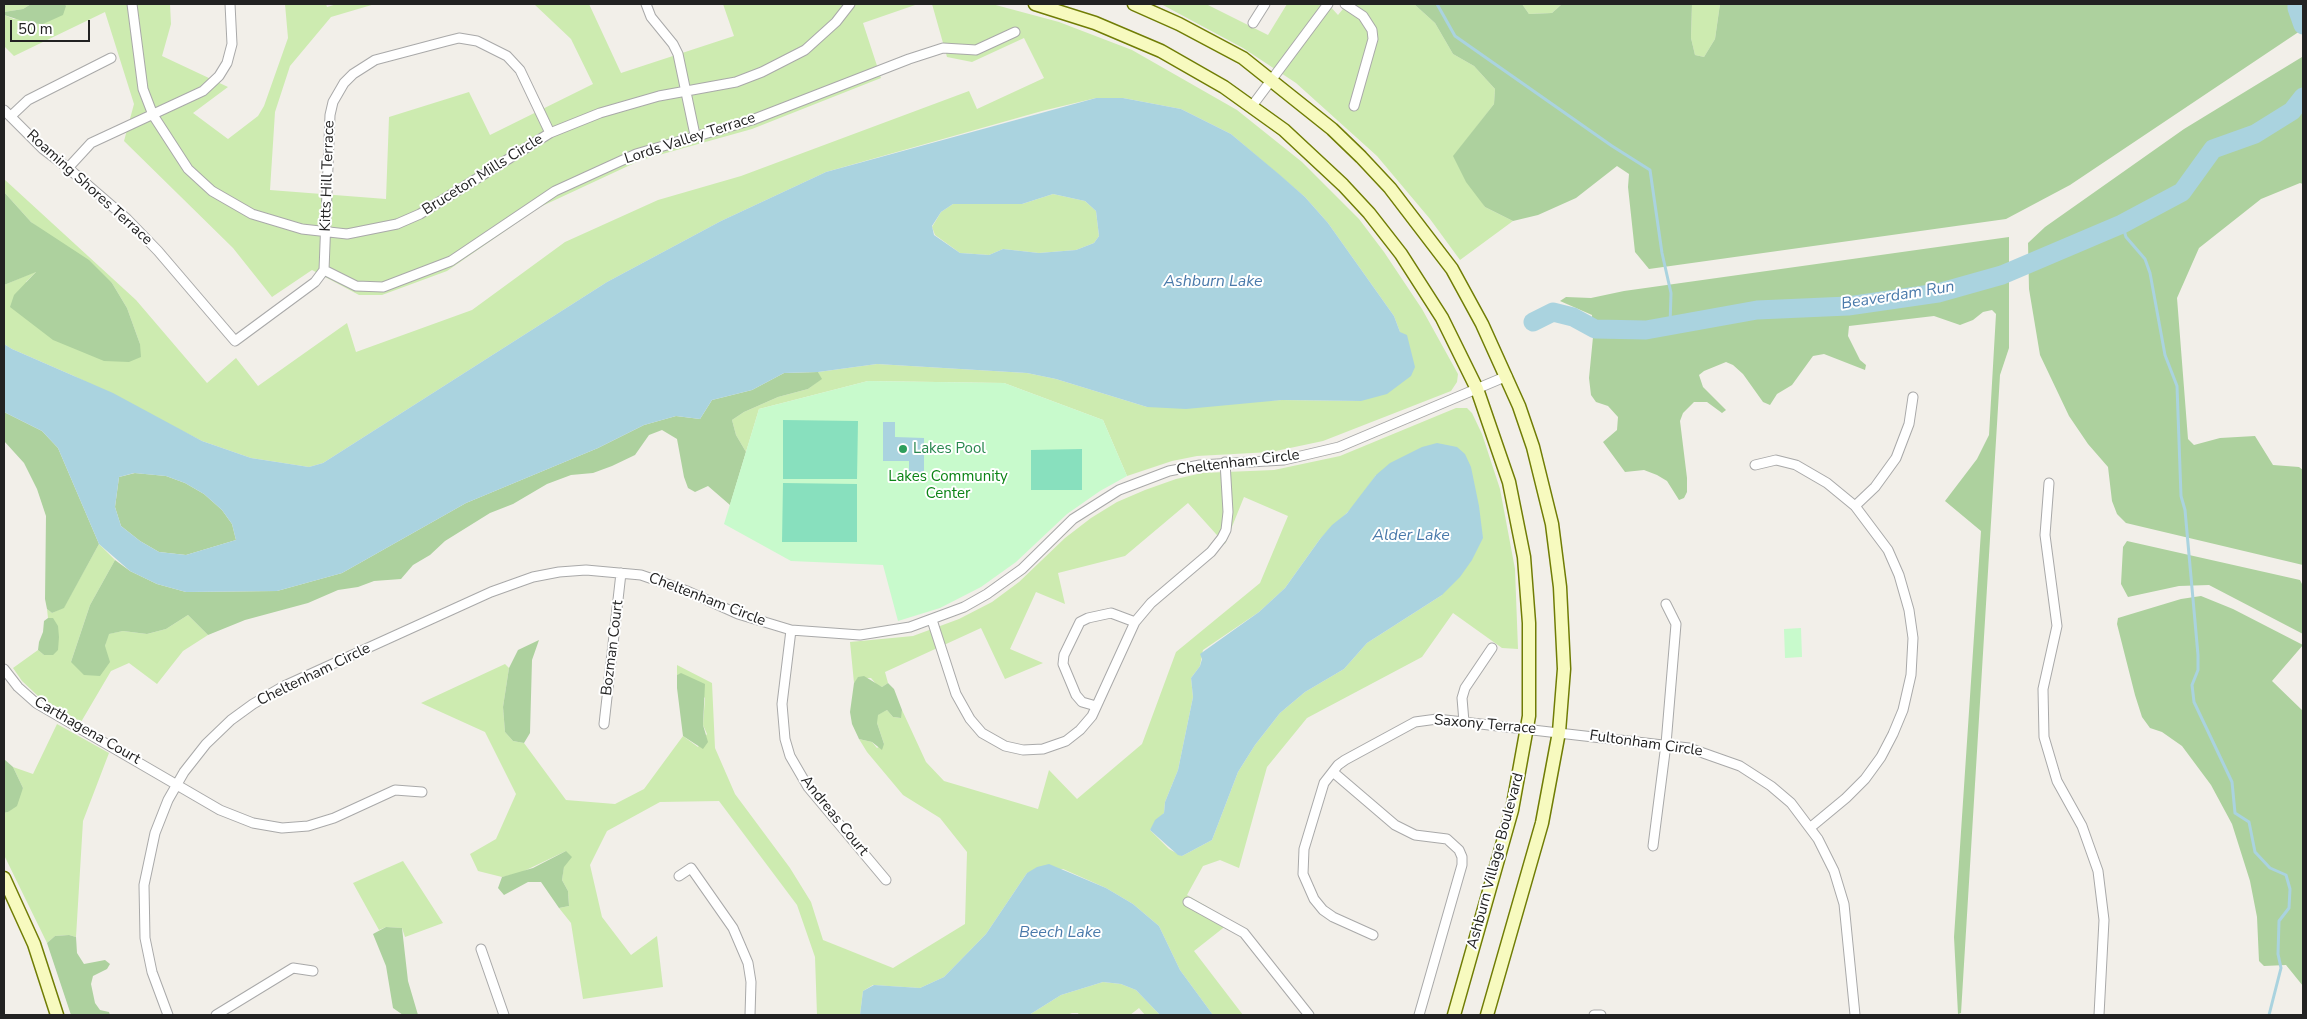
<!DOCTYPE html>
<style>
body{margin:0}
#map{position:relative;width:2307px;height:1019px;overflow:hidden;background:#f2efe9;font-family:"Nunito Sans",sans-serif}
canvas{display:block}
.frame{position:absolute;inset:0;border:5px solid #222;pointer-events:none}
.scale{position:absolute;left:10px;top:20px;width:80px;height:22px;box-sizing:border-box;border:2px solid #222;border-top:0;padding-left:6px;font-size:15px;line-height:18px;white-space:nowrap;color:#222;-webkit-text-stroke:4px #fff;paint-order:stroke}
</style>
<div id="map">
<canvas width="2307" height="1019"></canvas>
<div class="frame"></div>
<div class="scale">50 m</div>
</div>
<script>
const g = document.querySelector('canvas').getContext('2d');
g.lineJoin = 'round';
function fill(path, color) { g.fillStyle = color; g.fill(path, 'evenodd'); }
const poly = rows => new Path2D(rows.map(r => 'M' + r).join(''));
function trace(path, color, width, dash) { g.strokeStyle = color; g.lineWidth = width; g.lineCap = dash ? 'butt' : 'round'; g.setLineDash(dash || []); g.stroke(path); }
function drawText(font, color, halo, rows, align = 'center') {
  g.font = font + ' "Nunito Sans",sans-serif'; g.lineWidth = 4; g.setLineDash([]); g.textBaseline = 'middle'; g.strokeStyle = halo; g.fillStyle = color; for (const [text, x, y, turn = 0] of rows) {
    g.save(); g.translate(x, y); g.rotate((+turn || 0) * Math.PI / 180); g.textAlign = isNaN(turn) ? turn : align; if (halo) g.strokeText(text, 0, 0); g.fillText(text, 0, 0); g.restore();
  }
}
fill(poly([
 [4,4,31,4,23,9,4,12],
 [65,4,170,4,171,24,162,56,228,87,193,113,228,139,258,116,264,106,288,38,285,4,326,4,327,7,337,4,375,4,331,17,290,66,275,112,270,190,386,199,389,117,469,92,490,135,593,84,571,39,534,4,589,4,621,73,734,36,723,4,918,4,863,23,881,78,752,129,641,160,540,207,447,271,382,295,359,295,312,270,272,297,233,248,124,141,134,104,105,12,14,56,4,46,4,15,14,19,66,6],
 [932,4,992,4,1059,22,1132,50,1237,110,1302,162,1359,219,1384,252,1422,309,1458,374,1457,382,1451,391,1323,441,1271,452,1197,456,1172,461,1127,476,1103,420,1004,383,868,381,759,409,746,452,736,435,732,420,744,412,778,397,808,389,821,379,818,372,877,364,1027,373,1056,379,1147,407,1282,400,1361,401,1400,332,1394,316,1328,223,1305,197,1231,134,1181,109,1123,98,1096,98,1042,111,826,172,721,221,607,282,323,463,309,467,251,458,202,441,74,376,12,349,4,344,4,285,37,271,26,282,140,344,127,308,112,283,31,222,4,192,4,179,136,300,207,383,236,358,258,386,347,323,356,352,472,310,565,242,658,200,741,176,969,91,977,109,1044,78,1024,38,972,62,947,57],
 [1161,4,1206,4,1268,35,1287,4,1328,4,1338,15,1347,4,1414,4,1435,23,1453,54,1474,66,1495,89,1494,104,1454,156,1485,207,1513,221,1460,260,1430,219,1377,156,1296,83,1243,48],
 [1522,4,1562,4,1552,13,1529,14],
 [1692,4,1720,4,1715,39,1704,57,1695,55,1691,38],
 [1053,194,1085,201,1096,211,1099,236,1094,243,1076,250,1039,253,1003,249,989,255,960,253,935,235,932,227,941,212,953,204,1022,204],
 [1456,408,1467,408,1472,413,1482,434,1500,489,1515,569,1518,649,1502,648,1453,613,1422,657,1307,718,1267,767,1239,868,1220,860,1203,866,1187,895,1232,921,1194,951,1243,1015,1213,1015,1180,970,1159,926,1133,904,1106,888,1063,869,1027,873,986,934,944,977,920,988,873,985,863,991,860,1015,817,1015,815,957,797,905,719,801,660,802,607,831,590,865,602,917,631,955,657,936,663,987,583,999,571,923,559,908,569,906,568,891,562,880,566,851,520,873,502,877,478,871,470,854,496,839,516,794,485,732,421,703,505,664,509,668,503,707,505,732,513,741,524,743,566,800,615,804,644,789,683,736,698,747,707,734,703,725,705,698,681,674,677,675,677,665,712,683,715,748,735,794,790,868,811,902,823,940,893,968,965,924,967,852,940,818,903,795,867,752,859,739,872,742,877,748,884,744,877,723,877,715,887,710,893,717,900,718,902,710,926,762,944,781,1038,809,1049,770,1077,799,1142,744,1176,652,1260,583,1288,516,1244,497,1225,544,1188,503,1125,556,1058,573,1065,604,1036,592,1010,649,1043,663,1005,679,981,628,885,672,888,683,882,687,877,685,871,678,858,678,854,683,850,642,913,636,959,619,992,602,1019,582,1065,538,1091,518,1117,502,1145,490,1176,479,1202,473,1274,470,1340,456],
 [1376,475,1442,595,1367,643,1344,669,1305,692,1280,713,1255,745,1238,772,1212,840,1182,856,1169,849,1150,830,1164,813,1165,802,1178,770,1193,697,1191,678,1200,666,1203,650,1259,612,1285,588,1320,539,1356,504],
 [99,544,115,560,90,605,71,662,105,646,108,634,123,631,147,634,166,629,188,615,208,635,183,651,157,684,129,663,111,671,81,722,38,696,22,681,13,668,38,650,44,655,52,655,53,618,48,618,47,609,52,613,64,607],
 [57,724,109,753,83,821,76,937,69,935,55,936,47,943,4,855,4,813,8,812,23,788,13,767,33,774],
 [403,861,443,923,405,937,402,928,386,927,379,930,353,883],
 [1103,982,1121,984,1136,990,1160,1015,1145,1015,1139,1008,1130,1015,1079,1015,1078,1013,1072,1013,1067,1015,1029,1015,1061,995]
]), '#cdebb0');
fill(poly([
 [31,4,65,4,66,6,63,15,43,24,29,23,4,15,4,12,23,9],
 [1414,4,1522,4,1529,14,1552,13,1562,4,1692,4,1691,38,1695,55,1704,57,1715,39,1720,4,2303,4,2303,29,2070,185,2006,219,1649,269,1635,252,1628,187,1629,174,1617,166,1576,198,1538,215,1513,221,1485,207,1466,182,1453,156,1494,104,1495,89,1474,66,1453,54,1435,23],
 [2302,57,2303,184,2300,183,2261,199,2199,248,2177,298,2188,439,2194,445,2220,438,2255,436,2273,465,2299,467,2303,470,2303,565,2126,523,2117,514,2112,501,2108,467,2088,444,2069,416,2040,355,2029,289,2028,243,2045,227,2184,129],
 [4,192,31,222,89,260,112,283,127,308,140,344,141,357,129,362,104,361,53,340,10,307,14,295,36,272,4,285],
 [2009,237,2009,348,2000,375,1961,1013,1958,1014,1954,937,1981,531,1945,501,1977,459,1989,435,1996,314,1992,310,1983,312,1973,320,1960,325,1934,316,1849,326,1848,336,1860,360,1866,365,1865,370,1824,354,1813,356,1792,385,1777,394,1770,405,1763,402,1743,374,1733,365,1726,362,1704,371,1699,375,1703,387,1726,410,1722,413,1707,402,1694,402,1683,413,1680,421,1687,478,1687,492,1684,498,1679,500,1667,481,1657,475,1644,470,1625,472,1603,442,1617,430,1618,417,1608,406,1596,402,1591,395,1589,378,1593,337,1592,315,1560,301,1566,297,1591,298,1624,291],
 [818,372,822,379,808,389,778,397,744,412,732,420,736,435,746,452,730,505,708,486,695,492,688,488,684,477,677,439,662,430,649,435,635,455,612,466,593,473,571,475,547,484,513,504,490,513,445,541,430,555,413,565,401,579,374,581,358,587,338,590,308,603,245,620,208,635,188,615,166,629,147,634,123,631,109,634,105,646,110,662,100,676,84,675,71,662,90,605,115,560,130,571,157,584,186,592,277,591,342,573,466,503,598,448,644,425,676,416,700,419,712,400,752,390,784,373],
 [4,412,42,431,58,448,99,544,64,608,52,613,47,609,45,599,46,516,37,489,24,463,4,441],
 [135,473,166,476,185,483,204,494,222,510,232,524,236,540,186,555,159,552,140,541,121,526,115,507,119,477],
 [2127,541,2300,580,2303,586,2303,634,2209,585,2179,586,2128,597,2121,584,2123,547],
 [2201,596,2233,609,2303,645,2272,681,2303,711,2303,986,2286,965,2264,966,2259,961,2257,917,2250,881,2232,824,2211,785,2182,746,2162,732,2150,728,2142,717,2135,695,2117,624,2118,618,2181,599],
 [48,618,53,618,58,626,59,637,58,650,53,655,44,655,38,650,39,642,43,632,44,621],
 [539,640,532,660,530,733,524,743,513,741,505,732,503,707,509,668,518,650],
 [681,673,705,684,703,725,708,742,703,749,683,736,677,688,677,675],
 [864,676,882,687,888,683,894,689,902,710,901,718,893,717,887,710,878,715,877,723,884,744,882,750,872,742,859,739,852,724,850,712,854,683,858,677],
 [4,759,13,767,23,788,17,806,8,812,4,813],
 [566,851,572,857,564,867,562,880,568,891,569,906,559,908,541,882,528,882,504,895,498,888,502,877,533,868],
 [386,927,402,928,408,981,418,1015,403,1015,393,1008,386,966,373,934],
 [69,935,76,937,77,953,84,964,105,960,110,964,107,969,93,976,91,984,95,1003,100,1010,109,1012,110,1015,71,1015,47,943,55,936]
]), '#add19e');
fill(poly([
 [868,381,1004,383,1103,420,1127,476,1100,491,1067,514,1016,562,981,587,940,608,898,621,883,565,791,561,724,524,759,409],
 [1801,628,1802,657,1785,658,1784,629]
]), '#c8facc');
fill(poly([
 [783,420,858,421,857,479,783,479],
 [1082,449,1082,490,1031,490,1031,450],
 [783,483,857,484,857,542,782,542]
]), '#88e0be');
fill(poly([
 [1096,98,1123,98,1181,109,1231,134,1280,175,1305,197,1328,223,1394,316,1400,332,1407,335,1415,367,1411,376,1387,394,1361,401,1282,400,1186,409,1147,407,1056,379,1027,373,877,364,818,372,784,373,752,390,712,400,700,419,676,416,644,425,598,448,466,503,342,573,277,591,186,592,157,584,130,571,99,544,58,448,42,431,4,412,4,344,12,349,113,393,202,441,251,458,309,467,323,463,607,282,721,221,826,172],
 [1053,194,1085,201,1096,211,1099,236,1094,243,1076,250,1039,253,1003,249,989,255,960,253,934,235,932,226,941,212,953,204,1022,204],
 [134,473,166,476,185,483,204,494,222,510,232,524,236,540,186,555,159,552,140,541,121,526,115,507,119,477],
 [883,422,895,422,895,437,924,438,924,475,909,475,909,461,883,461],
 [1437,443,1457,447,1465,454,1471,467,1479,506,1483,538,1472,560,1460,577,1442,595,1367,643,1344,669,1305,692,1280,713,1255,745,1238,772,1212,840,1182,856,1178,855,1150,830,1155,820,1164,813,1165,802,1178,770,1193,697,1191,678,1200,666,1202,659,1200,654,1259,612,1285,588,1320,539,1332,525,1347,513,1376,475,1390,463,1422,447],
 [1049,864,1106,888,1133,904,1159,926,1180,970,1213,1015,1160,1015,1136,990,1121,984,1103,982,1061,995,1029,1015,860,1015,863,991,874,985,920,988,944,977,986,934,1027,873,1037,867]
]), '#aad3df');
trace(poly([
 [1437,4,1455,36,1612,146,1650,170,1662,253,1671,293,1670,326],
 [2122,224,2126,237,2145,259,2150,273,2165,355,2177,386,2181,496,2185,510,2198,655,2198,670,2192,685,2194,702,2232,782,2235,813,2249,822,2255,852,2270,868,2286,875,2290,889,2289,908,2279,921,2278,954,2281,968,2269,1015]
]), '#aad3df', 3);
trace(poly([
 [2297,4,2297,8,2303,25],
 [1533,322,1553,312,1573,317,1595,329,1646,330,1757,310,1848,306,1938,293,2002,275,2122,224,2182,192,2213,149,2255,134,2292,111,2303,97]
]), '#aad3df', 19);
const street = poly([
 [132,4,143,89,153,115,188,169,212,191,252,214,302,229,347,234,397,224,420,214,550,133,600,113,659,96,736,82,762,72,805,50,836,22,850,4],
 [646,4,651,17,673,44,678,54,695,135],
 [1345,4,1363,16,1372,30,1373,39,1354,106],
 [1253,23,1265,4],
 [1252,106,1328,4],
 [4,110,43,149,68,168,127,219,158,251,235,341,315,282,324,270],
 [11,116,28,100,111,58],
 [68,168,91,143,203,91,219,76,227,63,232,44,230,4],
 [324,270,356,286,383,287,451,261,555,191,636,154,752,120,909,59,943,48,976,50,1015,32],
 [324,270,330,115,333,102,344,83,353,74,375,60,447,41,459,38,477,41,507,56,520,70,550,133],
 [1755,465,1776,460,1796,465,1827,483,1855,506,1888,550,1899,575,1909,610,1913,638,1911,675,1903,710,1893,734,1881,757,1865,779,1846,798,1811,827],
 [2049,483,2045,535,2057,626,2043,689,2044,737,2057,781,2082,826,2098,871,2104,920,2099,1015],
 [1855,506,1875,487,1896,458,1909,424,1913,397],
 [932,620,956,694,970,719,982,733,1005,746,1023,750,1043,749,1066,741,1080,730,1092,716,1135,622,1151,603,1211,552,1222,538,1226,530,1228,512,1225,462],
 [791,630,782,704,785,739,790,756,808,787,886,880],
 [4,669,18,687,36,703,220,810,253,823,282,828,308,826,334,818,395,790,422,792],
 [1096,706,1082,702,1076,695,1063,664,1064,655,1080,622,1088,618,1111,613,1135,622],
 [1464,722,1462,698,1465,688,1492,648],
 [604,724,621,573],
 [1333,772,1395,825,1415,835,1447,839,1459,850,1462,857,1462,865,1419,1015],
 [1653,846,1666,744,1676,624,1666,604],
 [679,876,691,868,733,928,748,963,751,982,750,1015],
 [1188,902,1244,933,1309,1015],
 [1373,935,1333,917,1323,910,1314,899,1303,874,1304,849,1324,783,1338,765,1345,760,1415,722,1437,719,1689,748,1740,766,1771,786,1791,803,1818,839,1834,871,1844,904,1855,1015],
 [481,949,504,1015],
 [168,1015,152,972,145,938,144,885,155,833,168,800,184,772,206,744,231,720,253,704,284,686,491,592,533,577,559,572,586,570,641,575,687,591,738,614,791,630,860,635,910,627,964,607,987,594,1022,569,1073,519,1119,490,1169,471,1200,465,1284,460,1339,447,1507,376],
 [216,1015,293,968,313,971],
 [1594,1015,1601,1015]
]);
const secondary = poly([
 [1035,4,1095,23,1161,51,1224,87,1284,130,1343,185,1369,213,1401,254,1442,318,1477,389,1509,482,1524,557,1529,623,1529,716,1512,810,1454,1015],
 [1134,4,1179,24,1243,58,1332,129,1361,157,1390,188,1452,269,1482,324,1519,406,1533,447,1552,524,1560,587,1564,669,1559,732,1542,823,1487,1015],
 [4,878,34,944,57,1015]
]);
trace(street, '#a9a9a9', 11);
trace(secondary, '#707d05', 15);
trace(street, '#fff', 9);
trace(secondary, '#f7fabf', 12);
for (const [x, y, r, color] of [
 [903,449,5,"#2e9e5b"]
]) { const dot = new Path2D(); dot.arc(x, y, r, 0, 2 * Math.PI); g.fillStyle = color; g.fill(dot); trace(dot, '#fff', 2); }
drawText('15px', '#222', '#fff', [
 ["Lords Valley Terrace",690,139,-18],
 ["Bruceton Mills Circle",483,175,-32],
 ["Kitts Hill Terrace",328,176,-88],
 ["Roaming Shores Terrace",89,188,42],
 ["Cheltenham Circle",1238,463,-7],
 ["Cheltenham Circle",707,600,21],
 ["Bozman Court",613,648,-83],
 ["Cheltenham Circle",314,675,-26],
 ["Saxony Terrace",1485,725,5],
 ["Carthagena Court",87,731,30],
 ["Fultonham Circle",1646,744,8],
 ["Andreas Court",834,816,51],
 ["Ashburn Village Boulevard",1496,861,-75]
]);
drawText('15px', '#27864d', '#fff', [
 ["Lakes Pool",913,449]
], 'left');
drawText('15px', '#0c8416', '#fff', [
 ["Lakes Community",948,477],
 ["Center",948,494]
]);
drawText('italic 16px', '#4a7aab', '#fff', [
 ["Ashburn Lake",1213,282],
 ["Beaverdam Run",1898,296,-9],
 ["Alder Lake",1411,536],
 ["Beech Lake",1060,933]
]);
</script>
